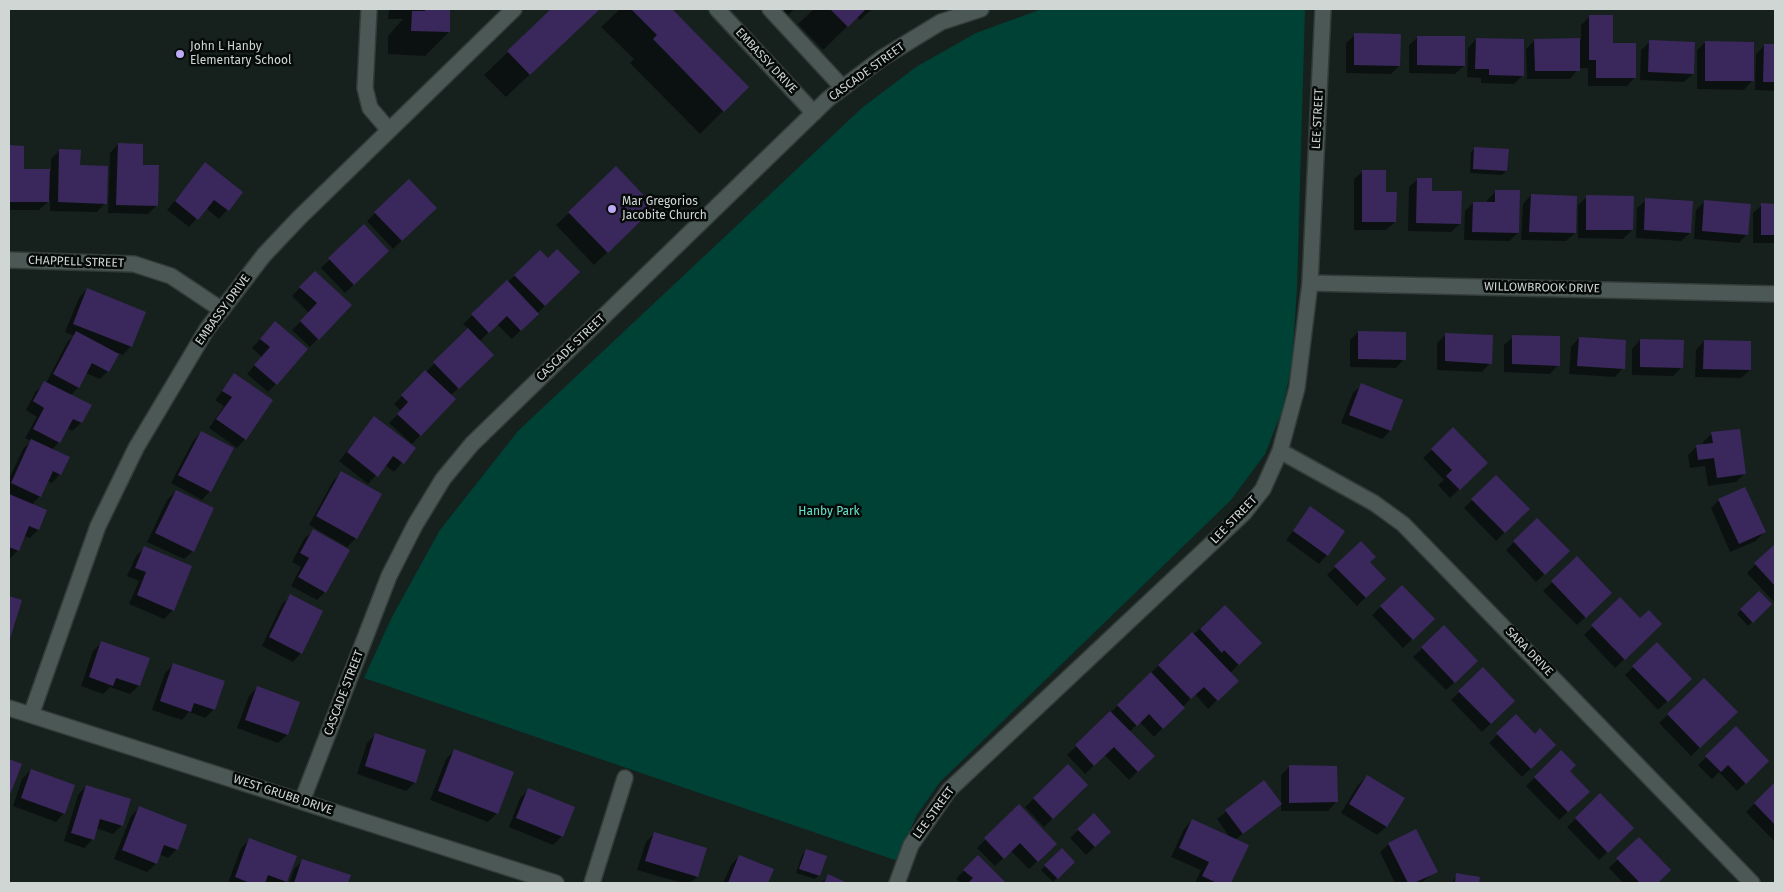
<!DOCTYPE html>
<style>
body{margin:0}
#map{position:relative;width:1784px;height:892px;overflow:hidden;background:#16211e;font-family:"Fira Sans",sans-serif}
canvas{display:block}
.frame{position:absolute;inset:0;border:10px solid #cfd6d4;pointer-events:none}
</style>
<div id="map">
<canvas width="1784" height="892"></canvas>
<div class="frame"></div>
</div>
<script>
const g = document.querySelector('canvas').getContext('2d');
g.lineJoin = 'round';
function fill(path, color) { g.fillStyle = color; g.fill(path, 'evenodd'); }
const poly = rows => new Path2D(rows.map(r => 'M' + r).join(''));
function trace(path, color, width, dash) { g.strokeStyle = color; g.lineWidth = width; g.lineCap = dash ? 'butt' : 'round'; g.setLineDash(dash || []); g.stroke(path); }
function drawText(font, color, halo, rows, align = 'center') {
  g.font = font + ' "Fira Sans",sans-serif'; g.lineWidth = 5; g.setLineDash([]); g.textBaseline = 'middle'; g.strokeStyle = halo; g.fillStyle = color; for (const [text, x, y, turn = 0] of rows) {
    g.save(); g.translate(x, y); g.rotate((+turn || 0) * Math.PI / 180); g.textAlign = isNaN(turn) ? turn : align; if (halo) g.strokeText(text, 0, 0); g.fillText(text, 0, 0); g.restore();
  }
}
fill(poly([
 [1042,9,1305,9,1297,287,1292,363,1282,411,1265,454,1231,500,940,782,916,816,898,861,364,678,392,617,440,530,518,431,863,107,916,67,976,33]
]), '#004136');
fill(poly([
 [389,9,449,9,449,32,425,56,388,54,388,36,403,19,388,19],
 [553,9,599,9,506,97,484,75],
 [620,9,670,9,747,87,700,134,630,63,634,59,601,27],
 [781,9,795,9,787,16],
 [814,9,872,9,860,20,857,17,823,50,798,24],
 [1589,17,1635,77,1627,86,1588,86,1588,68,1579,68,1570,79,1527,79,1526,49,1535,40,1581,40,1581,25],
 [1355,35,1399,66,1391,74,1346,73,1346,43],
 [1418,37,1464,66,1455,74,1409,73,1409,45],
 [1476,39,1523,75,1514,84,1481,83,1481,78,1467,77,1468,48],
 [1650,42,1693,74,1684,82,1640,80,1641,50],
 [1706,42,1752,81,1744,90,1697,89,1697,50],
 [1765,45,1775,46,1775,91,1755,90,1756,54],
 [118,144,142,166,157,205,148,214,108,213,110,153],
 [9,146,23,147,23,170,51,171,51,159,59,151,79,166,105,203,97,212,50,211,50,200,39,210,9,210],
 [1475,148,1506,171,1502,175,1470,173,1471,152],
 [205,164,242,193,219,219,206,208,189,227,167,210],
 [1363,171,1385,193,1395,222,1386,230,1354,230,1354,179],
 [1418,179,1460,224,1451,232,1408,231,1409,187],
 [409,180,435,208,393,249,367,221],
 [1496,191,1518,233,1509,241,1464,240,1465,211,1473,203,1487,203,1487,200],
 [1531,195,1575,233,1566,241,1521,240,1523,204],
 [1587,197,1632,230,1623,239,1578,238,1578,205],
 [1646,200,1690,233,1681,241,1636,238,1637,208],
 [1705,201,1747,234,1739,243,1694,239,1696,210],
 [1762,205,1775,205,1775,243,1753,243,1753,213],
 [569,213,641,220,594,265,556,225],
 [364,226,388,251,345,293,321,268],
 [540,252,548,260,578,272,512,339,497,324,480,341,492,355,450,396,454,399,412,444,389,423,401,411,394,404,469,329,463,324],
 [315,272,350,305,310,347,292,330,309,313,292,296],
 [87,289,131,346,123,355,118,353,108,371,100,379,86,373,78,388,70,396,90,406,81,423,72,431,67,428,59,442,52,450,60,474,52,483,47,481,40,496,32,505,46,510,38,530,30,538,24,536,18,550,10,559,9,479,23,449,31,441,25,438,37,417,26,410,36,391,46,383,68,341,74,336,65,332,79,298],
 [275,323,276,384,268,392,247,374,262,357,252,348],
 [1358,332,1404,359,1396,368,1350,367,1350,340],
 [1446,334,1490,363,1482,372,1437,370,1437,343],
 [1513,337,1558,365,1550,374,1504,372,1504,345],
 [1579,338,1623,368,1615,377,1569,374,1571,347],
 [1640,340,1682,367,1673,376,1632,375,1632,349],
 [1704,341,1750,370,1741,378,1695,377,1696,350],
 [235,375,245,439,237,448,209,428,224,406,215,400],
 [1362,385,1402,401,1390,431,1382,439,1341,423,1353,393],
 [374,418,414,448,394,472,385,465,368,484,339,461],
 [1453,429,1486,463,1450,498,1438,485,1444,480,1423,458],
 [201,432,210,491,202,500,171,483,193,441],
 [1712,433,1745,473,1736,482,1708,486,1705,466,1690,468,1688,455,1697,446,1704,446,1703,442],
 [342,473,380,494,356,538,347,547,309,525,333,481],
 [1496,476,1528,509,1496,541,1464,508],
 [176,491,193,551,184,559,147,542,167,500],
 [1719,500,1764,532,1756,541,1730,552,1711,508],
 [1311,508,1327,555,1319,564,1286,540],
 [1537,519,1568,551,1536,582,1506,550],
 [313,531,325,592,317,600,291,586,301,567,292,562,304,539],
 [1361,542,1369,562,1384,579,1357,606,1327,575],
 [145,547,173,610,164,619,129,604,139,581,127,576,136,556],
 [1773,547,1775,549,1775,603,1747,573],
 [1577,558,1611,593,1577,625,1543,591],
 [1402,586,1433,619,1403,648,1372,615],
 [1759,592,1771,604,1748,626,1737,614],
 [291,596,301,653,293,662,262,646,282,604],
 [1620,599,1640,620,1660,624,1615,668,1584,635],
 [1225,606,1260,643,1230,673,1237,681,1208,709,1195,694,1154,737,1140,722,1129,732,1153,756,1129,780,1105,755,1085,774,1067,755,1159,665],
 [1444,627,1476,661,1446,690,1413,657],
 [102,642,139,685,130,694,110,687,103,694,81,686,93,651],
 [1657,644,1690,679,1658,710,1625,675],
 [174,664,214,709,205,718,189,712,182,720,152,710,165,673],
 [1483,669,1513,701,1482,732,1451,700],
 [1704,679,1736,712,1691,756,1659,723],
 [257,687,298,702,287,735,278,743,237,728,249,696],
 [1516,716,1535,735,1555,745,1522,777,1489,743],
 [1736,728,1768,761,1737,791,1719,772,1712,779,1698,765],
 [376,734,415,782,406,791,357,774,367,743],
 [455,750,497,813,488,822,430,800,446,759],
 [1561,752,1568,771,1588,792,1559,820,1526,786],
 [1068,766,1086,785,1044,827,1025,807],
 [1290,766,1336,802,1328,811,1281,811,1281,775],
 [31,770,64,813,56,822,13,806,22,779],
 [1367,776,1403,798,1386,827,1377,835,1341,813,1358,785],
 [1263,782,1280,804,1235,840,1247,846,1230,883,1195,883,1201,870,1171,857,1184,829,1192,820,1231,839,1217,819],
 [1775,784,1775,842,1746,812],
 [86,786,122,825,113,834,96,828,93,839,84,848,64,841,78,795],
 [528,790,562,836,553,845,509,827,520,798],
 [1600,795,1632,828,1599,860,1567,827],
 [1019,806,1056,844,1029,869,1011,851,995,866,977,848],
 [139,808,177,849,168,858,159,854,156,864,147,872,114,859,131,816],
 [1094,815,1110,832,1086,855,1070,838],
 [654,834,705,849,697,877,690,883,682,883,637,870,646,842],
 [1639,838,1669,870,1656,883,1623,883,1609,868],
 [249,840,286,881,284,883,228,883,241,848],
 [1389,844,1436,871,1421,883,1395,883,1380,852],
 [1062,850,1074,862,1053,882,1041,870],
 [806,851,819,875,815,879,796,873,802,855],
 [739,856,772,870,767,883,723,883,731,865],
 [978,856,1004,882,1002,883,961,883,956,879],
 [303,860,349,876,347,883,289,883,294,869],
 [1457,875,1479,878,1478,883,1452,883],
 [828,876,844,883,821,883]
]), '#0007');
fill(poly([
 [425,9,450,9,450,32,411,31,412,11,425,11],
 [551,9,600,9,530,75,507,51],
 [631,9,672,9,749,87,724,112,653,39,657,35],
 [830,9,866,9,848,27],
 [1589,15,1613,15,1613,43,1636,43,1636,78,1596,78,1596,60,1589,60],
 [1354,33,1401,34,1400,66,1354,65],
 [1417,36,1465,36,1465,66,1417,65],
 [1476,38,1524,39,1524,76,1489,75,1489,69,1475,69],
 [1580,38,1580,71,1535,71,1534,39],
 [1649,40,1695,42,1694,74,1648,72],
 [1705,41,1754,42,1754,81,1705,81],
 [1764,44,1775,44,1775,82,1763,82],
 [118,143,143,144,143,165,159,165,158,206,116,205],
 [9,145,24,146,24,169,50,169,49,202,9,202],
 [1474,147,1509,149,1507,171,1473,169],
 [59,149,81,150,80,165,108,166,107,204,58,202],
 [205,162,243,192,229,211,214,200,198,220,175,201],
 [616,166,655,207,608,253,568,212],
 [1362,170,1386,170,1386,192,1397,192,1396,222,1362,222],
 [1417,178,1432,178,1432,191,1462,191,1461,224,1416,223],
 [409,179,437,208,402,241,374,212],
 [1495,190,1520,190,1519,233,1472,232,1473,202,1495,202],
 [1531,194,1577,196,1576,233,1529,232],
 [1586,195,1634,196,1633,230,1586,230],
 [1645,198,1693,201,1691,233,1644,230],
 [1704,200,1751,204,1748,235,1702,231],
 [1761,203,1775,204,1775,235,1761,235],
 [364,224,389,251,354,285,328,258],
 [557,249,580,272,545,306,514,275,540,250,548,258],
 [315,271,352,305,319,340,300,321,317,303,299,287],
 [507,280,539,314,521,331,507,316,489,333,471,314],
 [87,288,146,312,132,347,73,324],
 [275,321,308,349,277,385,254,365,270,347,260,339],
 [468,328,494,355,459,389,433,362],
 [76,331,119,354,109,372,92,363,79,388,53,374],
 [1358,331,1406,332,1406,360,1358,359],
 [1445,333,1493,335,1492,364,1445,361],
 [1512,335,1560,336,1560,366,1512,364],
 [1579,337,1626,340,1625,369,1577,366],
 [1640,339,1684,340,1683,368,1640,367],
 [1704,340,1751,341,1751,370,1703,369],
 [425,370,456,399,421,436,397,414,408,402,401,395],
 [234,373,273,400,246,440,216,419,232,397,222,391],
 [44,381,92,405,82,423,73,419,60,443,33,429,44,408,33,401],
 [1361,383,1403,400,1391,431,1349,415],
 [374,416,416,448,404,464,393,456,378,477,347,452],
 [1453,427,1488,463,1460,490,1446,476,1452,470,1431,449],
 [1740,429,1746,474,1717,478,1714,458,1698,460,1696,445,1713,443,1711,432],
 [201,431,234,448,211,492,178,475],
 [31,439,70,457,61,475,53,471,41,497,11,483],
 [341,471,382,494,357,539,316,516],
 [1496,475,1530,509,1505,533,1471,499],
 [1745,487,1766,532,1739,544,1718,499],
 [176,490,214,508,194,552,155,533],
 [9,494,47,510,39,530,29,526,19,551,9,547],
 [1310,506,1345,531,1328,556,1293,531],
 [1537,518,1570,551,1545,575,1513,541],
 [313,529,350,550,326,593,298,577,309,558,300,553],
 [1361,541,1376,557,1370,562,1386,579,1366,598,1334,566],
 [1774,545,1775,547,1775,586,1754,563],
 [144,546,192,566,174,611,137,595,146,572,135,568],
 [1577,556,1612,593,1586,618,1551,581],
 [1402,585,1435,619,1413,640,1380,606],
 [1759,591,1772,604,1753,623,1740,609],
 [290,594,323,611,302,654,269,637],
 [9,596,22,600,9,642],
 [1620,597,1640,618,1649,610,1662,624,1625,660,1591,625],
 [1225,605,1262,643,1239,665,1224,650,1222,653,1200,629],
 [1444,625,1478,661,1455,683,1421,647],
 [1192,632,1239,681,1218,701,1204,687,1191,699,1158,665],
 [101,641,150,658,140,686,116,678,113,686,89,677],
 [1657,642,1692,679,1668,702,1632,666],
 [173,663,225,681,215,710,194,703,191,712,160,701],
 [1483,667,1515,701,1491,724,1458,691],
 [1151,672,1185,708,1163,729,1149,714,1137,726,1117,705],
 [1704,678,1738,712,1700,748,1667,714],
 [257,686,300,702,288,735,245,720],
 [1110,711,1155,756,1138,772,1114,747,1094,766,1075,745],
 [1516,714,1535,734,1540,728,1556,745,1531,769,1496,733],
 [1736,726,1769,761,1746,784,1728,765,1721,772,1705,756],
 [375,733,426,750,416,783,365,766],
 [454,749,514,772,498,814,438,791],
 [1561,750,1576,765,1570,771,1590,792,1568,812,1534,777],
 [9,759,22,764,9,797],
 [1068,764,1088,785,1053,819,1033,798],
 [1289,765,1337,766,1338,802,1289,803],
 [31,769,75,785,65,814,21,798],
 [1367,775,1405,798,1387,827,1349,804],
 [1264,780,1282,804,1243,834,1225,810],
 [1775,782,1775,825,1754,803],
 [86,785,131,799,123,826,100,819,94,840,71,833],
 [528,788,575,807,563,837,516,818],
 [1600,793,1634,828,1608,853,1575,818],
 [1019,804,1057,844,1038,862,1020,843,1004,859,984,838],
 [139,806,187,825,178,850,164,845,157,864,122,850],
 [1094,813,1111,832,1095,847,1077,829],
 [1192,819,1249,845,1231,883,1217,883,1202,876,1209,862,1179,848],
 [1416,829,1438,872,1414,883,1408,883,1388,843],
 [654,832,707,848,698,877,645,861],
 [1639,837,1671,870,1658,883,1640,883,1616,858],
 [249,838,297,856,287,882,268,875,265,883,250,883,235,877],
 [1062,848,1075,862,1058,879,1044,865],
 [806,849,827,856,820,876,799,869],
 [739,855,774,869,768,883,728,883],
 [978,855,1005,882,1004,883,968,883,973,878,963,870],
 [302,859,351,875,348,883,294,883],
 [1456,873,1480,877,1479,883,1455,883],
 [828,874,847,883,824,883]
]), '#3a285c');
const minor = poly([
 [369,9,365,88,370,108,388,129],
 [717,9,814,113],
 [770,9,843,88],
 [9,260,134,264,171,276,222,310],
 [1310,283,1775,294],
 [1280,451,1374,503,1403,524,1752,883],
 [9,708,556,883],
 [31,715,98,526,136,448,207,329,264,255,299,218,514,9],
 [302,801,389,576,415,525,443,479,472,444,828,99,882,58,941,22,981,9],
 [592,883,625,778],
 [897,883,911,845,949,790,1244,513,1263,489,1280,451,1297,388,1310,283,1323,9]
]);
trace(minor, '#343c39', 18);
trace(minor, '#4c5855', 15);
for (const [x, y, r, color] of [
 [180,54,5,"#bea9f4"],
 [612,209,5,"#bea9f4"]
]) { const dot = new Path2D(); dot.arc(x, y, r, 0, 2 * Math.PI); g.fillStyle = color; g.fill(dot); trace(dot, '#060a08', 2); }
drawText('12px', '#cfd6d4', '#060a08', [
 ["John L Hanby",190,47],
 ["Elementary School",190,61],
 ["Mar Gregorios",622,202],
 ["Jacobite Church",622,216]
], 'left');
drawText('12px', '#cfd6d4', '#060a08', [
 ["EMBASSY DRIVE",766,61,47],
 ["CASCADE STREET",867,72,-36],
 ["LEE STREET",1318,119,-87],
 ["CHAPPELL STREET",76,262,2],
 ["WILLOWBROOK DRIVE",1542,288,1],
 ["EMBASSY DRIVE",223,310,-54],
 ["CASCADE STREET",571,348,-44],
 ["LEE STREET",1234,520,-46],
 ["SARA DRIVE",1529,652,46],
 ["CASCADE STREET",344,693,-69],
 ["WEST GRUBB DRIVE",283,795,18],
 ["LEE STREET",934,813,-54]
]);
drawText('12px', '#67e5ca', '#060a08', [
 ["Hanby Park",829,512]
]);
</script>
